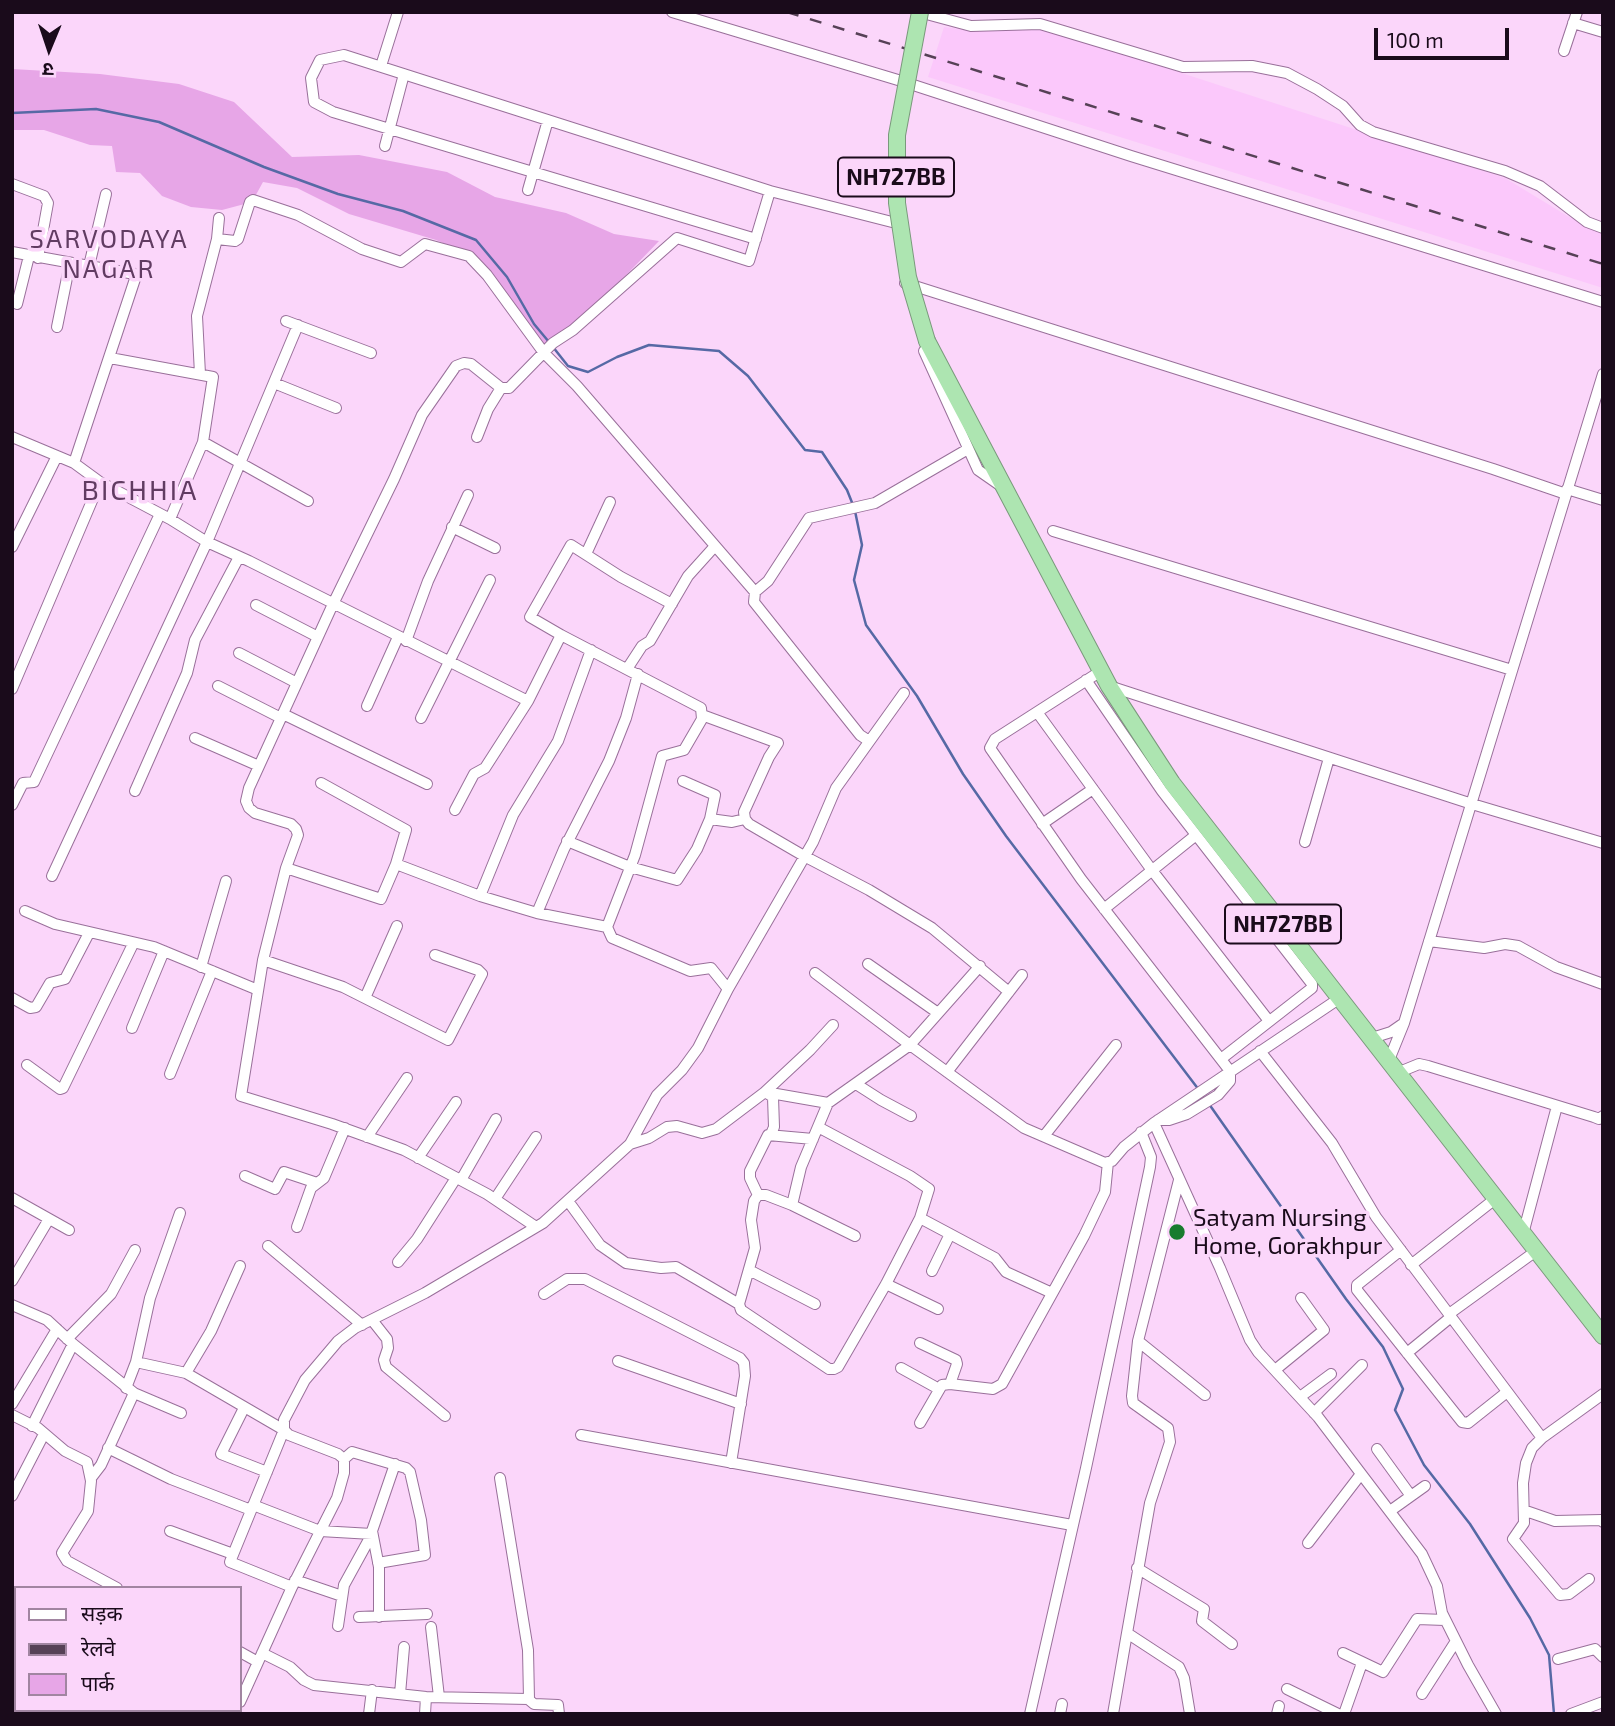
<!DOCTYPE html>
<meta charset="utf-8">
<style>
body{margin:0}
#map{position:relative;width:1615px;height:1726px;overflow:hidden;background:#fbd6fa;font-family:"Exo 2","Noto Sans Devanagari",sans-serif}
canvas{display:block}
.frame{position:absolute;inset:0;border:14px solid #1a0b1b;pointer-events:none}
.legend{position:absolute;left:14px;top:1586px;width:228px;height:126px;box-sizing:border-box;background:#fbd6fa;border:2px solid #a185a1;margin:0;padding:9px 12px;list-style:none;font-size:21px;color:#1a0b1b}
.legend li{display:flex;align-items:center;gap:14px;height:35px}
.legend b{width:35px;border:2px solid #a185a1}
.north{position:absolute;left:14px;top:14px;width:70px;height:70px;-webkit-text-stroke:5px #fbd6fa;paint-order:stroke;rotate:182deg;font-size:19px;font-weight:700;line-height:28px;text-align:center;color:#1a0b1b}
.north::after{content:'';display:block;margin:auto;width:24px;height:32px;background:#1a0b1b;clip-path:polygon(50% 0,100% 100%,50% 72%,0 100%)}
.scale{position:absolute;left:1374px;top:28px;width:135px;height:32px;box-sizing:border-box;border:4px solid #1a0b1b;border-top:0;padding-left:9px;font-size:21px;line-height:24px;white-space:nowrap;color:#1a0b1b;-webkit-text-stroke:5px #fbd6fa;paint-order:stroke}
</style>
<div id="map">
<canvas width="1615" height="1726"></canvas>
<div class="frame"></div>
<ul class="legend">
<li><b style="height:9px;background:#fff"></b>सड़क</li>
<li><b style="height:9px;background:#564156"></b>रेलवे</li>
<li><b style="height:19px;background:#e7a6e7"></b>पार्क</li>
</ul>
<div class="north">उ</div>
<div class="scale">100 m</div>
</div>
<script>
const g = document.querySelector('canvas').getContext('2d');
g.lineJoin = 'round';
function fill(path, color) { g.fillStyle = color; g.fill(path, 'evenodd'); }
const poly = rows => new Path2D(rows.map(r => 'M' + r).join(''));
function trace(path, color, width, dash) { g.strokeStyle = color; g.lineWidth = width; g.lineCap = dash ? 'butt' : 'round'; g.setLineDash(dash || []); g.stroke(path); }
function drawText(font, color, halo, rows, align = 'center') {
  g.font = font + ' "Exo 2",sans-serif'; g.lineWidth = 7; g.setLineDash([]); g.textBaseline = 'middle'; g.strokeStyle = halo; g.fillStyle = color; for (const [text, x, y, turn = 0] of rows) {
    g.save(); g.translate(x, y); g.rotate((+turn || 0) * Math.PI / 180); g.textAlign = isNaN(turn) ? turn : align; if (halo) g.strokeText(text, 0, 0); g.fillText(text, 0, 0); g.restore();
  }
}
fill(poly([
 [944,27,975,31,1043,28,1505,178,1584,226,1603,231,1603,288,928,77]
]), '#fbc8fb');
fill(poly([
 [12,69,100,74,179,84,234,102,292,157,359,155,447,172,495,197,566,213,614,234,659,241,606,296,568,329,545,346,513,307,478,258,436,240,349,214,297,188,263,182,252,202,222,210,191,207,162,196,140,173,116,172,112,146,90,145,44,130,12,130]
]), '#e7a6e7');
trace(poly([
 [12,113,96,109,159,122,264,167,338,194,403,211,476,240,507,277,534,324,549,342],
 [553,347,568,366,588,372,617,357,649,345,719,351,748,376,805,450,822,452,847,490,853,505],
 [855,511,862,545,854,580,866,625,917,696,963,774,1006,836,1199,1090],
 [1209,1104,1346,1299,1383,1347,1403,1389,1395,1410,1424,1465,1470,1524,1530,1618,1549,1655,1554,1714]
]), '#5669a5', 2.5);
const minor = poly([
 [672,12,898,80,1131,156,1603,302],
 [919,12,971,26,1040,24,1183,67,1252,66,1287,73,1317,89,1343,106,1360,125,1373,132,1505,171,1540,186,1587,222,1603,228],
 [1573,23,1603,32],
 [1564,51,1577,12],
 [381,66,398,12],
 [385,146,404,74],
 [12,184,44,196,48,203,38,258],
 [528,190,548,120],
 [217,239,235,241,238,239,250,202,253,200,298,215,362,249,401,262,425,244,469,256,487,275,544,353,577,386,755,592,768,581,809,518,875,503,968,449],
 [756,239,333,112,314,102,311,78,320,60,344,55,770,191],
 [12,252,89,266],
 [905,283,1493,469,1566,494],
 [17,304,29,256],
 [286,321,371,353],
 [57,327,70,263],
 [924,351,978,470,1001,486],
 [110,358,213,377,203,442,308,501],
 [200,374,197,316,217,239,219,218],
 [274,383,336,408],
 [12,437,74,463,100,482,170,519,207,542,249,561,528,701],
 [477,437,488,409,501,388],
 [74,463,136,276,135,274,89,266,106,194],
 [1567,489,1603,500],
 [170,519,203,442],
 [452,527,495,548],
 [1053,531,1512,670],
 [12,547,57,456],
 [586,554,610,502],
 [755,592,754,602,860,735,869,741],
 [672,604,621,577,571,545,530,617,561,635,701,708,702,719,684,750,662,756,635,855,607,927,612,938,690,971,711,968,728,989],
 [256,605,318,637],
 [406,641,428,581,468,495],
 [239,653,297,683],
 [627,669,642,646,650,641,688,576,715,546],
 [1101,671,995,739,990,748,1081,879,1230,1071,1230,1081,1218,1095,1187,1114,1169,1120,1158,1120],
 [1086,680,1162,791,1312,984,1312,988,1221,1059],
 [218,686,281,718],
 [1109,686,1472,804,1603,843],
 [12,689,100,482],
 [367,706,398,637],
 [1037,712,1151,869,1269,1021],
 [283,714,427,784],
 [702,715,778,743,769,757,744,812,745,819,749,824,804,856,869,890,932,928,1009,992],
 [421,718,490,580],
 [195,738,259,766],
 [683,781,715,795,710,819],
 [321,783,406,830,396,864],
 [135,791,187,673,195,640,239,557],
 [12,805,23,783,34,782,160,514],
 [455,810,474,774,485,768,528,701,561,635],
 [1042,824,1093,789],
 [567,841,630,867,677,880,697,849,710,819,732,822,745,819],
 [1305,842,1329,758],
 [286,868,381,899,396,864,480,896,537,913,607,927],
 [52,876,207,542,298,325],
 [480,896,513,815,558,741,591,650],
 [1104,909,1196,835],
 [25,911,55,924,154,947,258,990],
 [537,913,564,849,609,761,626,718,638,674],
 [1429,941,1484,948,1505,944,1518,946,1556,967,1603,984],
 [263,960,343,987,448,1040,482,974,478,970,435,955],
 [868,964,938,1013],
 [201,967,226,881],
 [815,973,910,1045,980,966],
 [12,998,30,1008,36,1007,50,983,65,979,89,933],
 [365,998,397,926],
 [132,1028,164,951],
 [1372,1038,1391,1032,1404,1023],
 [1260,1051,1332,1143,1376,1217,1542,1438],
 [1389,1060,1404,1023,1603,374],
 [27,1065,60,1089,63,1088,133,944],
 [947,1072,1022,975],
 [1397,1073,1419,1064,1428,1066,1594,1117,1599,1119,1603,1116],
 [170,1074,212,971],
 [856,1084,881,1100,911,1116],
 [1154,1123,1220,1268,1250,1340,1258,1352,1318,1417,1422,1554,1437,1586,1442,1613,1468,1665,1496,1714],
 [818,1127,910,1176,929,1189,920,1218,886,1284,838,1367,834,1369,829,1369,741,1310,739,1304,755,1248,751,1220,754,1201,758,1195,766,1195,792,1205,855,1236],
 [771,1134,774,1127,773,1097,765,1092,810,1050,833,1025],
 [1044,1136,1116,1045],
 [367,1137,407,1078],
 [630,1144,657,1095,682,1070,698,1048,728,989,813,842,836,788,904,693],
 [418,1158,456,1102],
 [245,1176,275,1189,284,1172,317,1183],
 [461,1180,496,1119],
 [1179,1180,1138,1341,1132,1396,1133,1403,1168,1428,1170,1442,1150,1503,1127,1633,1179,1667,1184,1678,1190,1714],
 [758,1195,750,1178,750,1171,768,1135,813,1139],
 [12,1198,69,1230],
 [495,1199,536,1137],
 [568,1201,600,1245,626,1263,661,1268,676,1267,739,1304],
 [792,1205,801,1167,828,1103],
 [920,1218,995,1258,1006,1272,1052,1293],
 [297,1227,311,1188,324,1178,345,1128],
 [536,1227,487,1194,404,1150,332,1124,241,1096,263,960,286,868,298,835,296,829,291,824,255,813,249,808,246,801,249,788,333,604,394,479,422,415,456,366,464,363,471,364,501,388,509,388,553,343,573,330,677,238,749,261,770,191,892,222],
 [1523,1234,1557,1106],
 [268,1246,362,1325],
 [1401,1250,1357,1285,1357,1290,1462,1422,1468,1423,1507,1392],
 [398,1262,417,1239,456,1178],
 [1411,1265,1495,1199],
 [749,1270,815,1304],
 [932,1271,950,1234],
 [12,1281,49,1219],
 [886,1284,938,1309],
 [544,1294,567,1279,585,1279,740,1358,744,1363,745,1376,731,1463],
 [12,1305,47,1320,73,1344,134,1393,181,1413],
 [1449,1314,1536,1251],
 [372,1320,387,1339,388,1348,384,1360,386,1367,445,1416],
 [67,1339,111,1294,135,1250],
 [1138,1341,1205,1395],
 [920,1343,956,1360,957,1364,950,1384],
 [1407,1353,1451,1317],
 [618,1361,741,1404],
 [136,1362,186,1373,284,1430,230,1562,292,1587],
 [901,1368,939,1389],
 [1275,1370,1324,1330,1301,1298],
 [186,1373,211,1331,240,1266],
 [126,1388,136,1362,150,1298,180,1213],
 [1300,1397,1331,1374],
 [12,1404,57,1329],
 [244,1408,221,1454,267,1472],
 [1314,1413,1362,1365],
 [12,1415,38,1428,65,1451,87,1462,91,1481,88,1511,62,1553,67,1561,117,1588],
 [920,1423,942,1385,950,1384,993,1389,1002,1384,1084,1236,1105,1192,1108,1162],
 [32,1426,73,1344],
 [581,1435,1072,1525],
 [108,1448,171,1479,251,1510],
 [1377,1449,1411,1496],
 [344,1459,352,1452,406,1468,410,1472,421,1520,425,1555,378,1563],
 [91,1478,101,1465,134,1393],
 [12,1496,44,1434],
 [253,1505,320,1531,372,1534,344,1585,338,1626],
 [1390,1511,1425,1486],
 [1526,1511,1555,1521,1602,1520,1603,1522],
 [170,1531,233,1554],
 [1308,1543,1361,1474],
 [1137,1568,1204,1609,1202,1621,1232,1644],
 [1589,1579,1569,1594,1560,1595,1513,1539,1524,1523,1523,1483,1526,1463,1532,1448,1542,1438,1603,1394],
 [295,1580,342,1596],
 [359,1617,427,1614],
 [379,1617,379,1567,372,1531,395,1464],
 [431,1627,439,1697],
 [240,1652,258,1662],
 [262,1653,290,1667,304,1680,314,1685,426,1697,529,1699,528,1650,500,1478],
 [1343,1653,1383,1672,1417,1619,1445,1620],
 [1558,1659,1595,1649,1603,1657],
 [1287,1689,1338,1714],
 [400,1694,404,1647],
 [1422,1694,1456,1641],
 [528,1699,534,1704,558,1705,559,1714],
 [240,1702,292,1587,337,1498,344,1473,344,1459,338,1454,289,1435,284,1430,284,1420,305,1380,338,1341,355,1328,425,1293,543,1223,630,1144,649,1138,667,1127,677,1126,702,1133,716,1129,765,1092,828,1103,910,1045,1024,1128,1105,1163,1112,1161,1124,1147,1154,1123,1340,998],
 [61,1710,62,1714],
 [234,1714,236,1710],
 [369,1714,372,1690],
 [425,1714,426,1697],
 [1030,1714,1086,1468,1150,1167,1151,1157,1141,1132],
 [1060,1714,1062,1704],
 [1113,1714,1127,1633],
 [1277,1714,1279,1706],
 [1344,1714,1362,1663],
 [1571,1714,1603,1702]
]);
const highway = poly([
 [927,341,1109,686,1172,783,1603,1336]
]);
trace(minor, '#99709a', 12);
trace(highway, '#7a997c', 18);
trace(minor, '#fff', 10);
trace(highway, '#ade5b1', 16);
trace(poly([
 [787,12,1603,264]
]), '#564156', 2.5, [12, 12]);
const highwayBridge = poly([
 [920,12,897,135,897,203,908,277,927,341]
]);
trace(highwayBridge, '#7a997c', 18, []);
trace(highwayBridge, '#ade5b1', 16);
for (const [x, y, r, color] of [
 [1177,1232,9,"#187c2e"]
]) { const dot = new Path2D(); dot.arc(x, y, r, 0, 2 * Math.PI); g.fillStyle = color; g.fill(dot); trace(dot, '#fbd6fa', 2.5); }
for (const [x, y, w] of [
 [896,177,116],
 [1283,924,116]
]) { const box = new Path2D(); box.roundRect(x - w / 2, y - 19.5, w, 39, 5); g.fillStyle = '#fbd6fa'; g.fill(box); trace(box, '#1a0b1b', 2); }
drawText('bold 23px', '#1a0b1b', null, [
 ["NH727BB",896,177],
 ["NH727BB",1283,924]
]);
drawText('24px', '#1a0b1b', '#fbd6fa', [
 ["Satyam Nursing",1193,1218],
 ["Home, Gorakhpur",1193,1246]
], 'left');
g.letterSpacing = '2px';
drawText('26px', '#613c62', '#fbd6fa', [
 ["SARVODAYA",109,239],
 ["NAGAR",109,269]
]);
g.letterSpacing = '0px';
g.letterSpacing = '2px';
drawText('28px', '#613c62', '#fbd6fa', [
 ["BICHHIA",140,491]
]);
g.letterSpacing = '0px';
</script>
